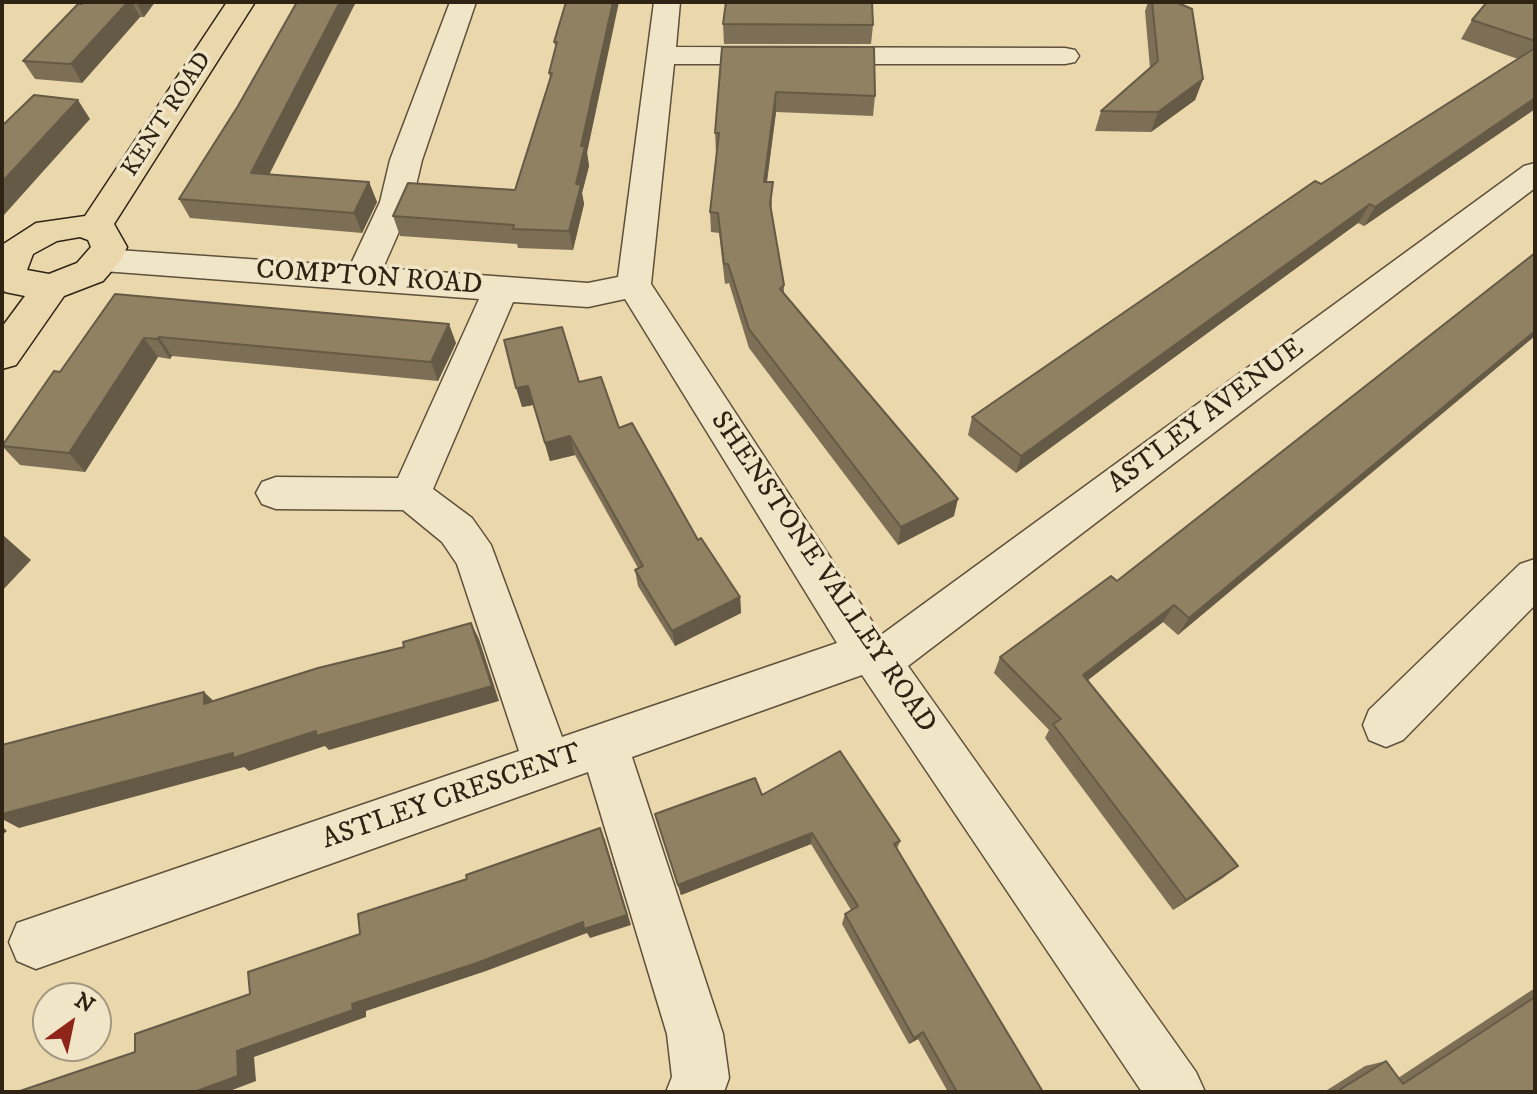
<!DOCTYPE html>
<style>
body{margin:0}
#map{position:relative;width:1537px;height:1094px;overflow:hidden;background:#ead7ab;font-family:"IM FELL DW Pica",serif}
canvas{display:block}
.frame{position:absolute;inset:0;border:4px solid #2f2314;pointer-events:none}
.north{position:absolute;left:32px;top:982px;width:80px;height:80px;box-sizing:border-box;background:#f1e5c8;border:2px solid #a39780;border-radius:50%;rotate:33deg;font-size:22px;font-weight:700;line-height:32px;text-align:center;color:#2f2314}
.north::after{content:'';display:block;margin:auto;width:28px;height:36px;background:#8f2418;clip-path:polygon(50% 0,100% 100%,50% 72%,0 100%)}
</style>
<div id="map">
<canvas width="1537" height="1094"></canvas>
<div class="frame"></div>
<div class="north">N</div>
</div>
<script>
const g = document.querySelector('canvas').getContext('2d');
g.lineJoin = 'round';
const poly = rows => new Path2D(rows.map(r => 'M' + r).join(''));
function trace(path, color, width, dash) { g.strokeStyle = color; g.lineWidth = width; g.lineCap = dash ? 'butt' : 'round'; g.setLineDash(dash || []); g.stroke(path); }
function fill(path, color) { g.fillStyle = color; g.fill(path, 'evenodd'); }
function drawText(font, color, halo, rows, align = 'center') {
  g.font = font + ' "IM FELL DW Pica",serif'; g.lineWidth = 7; g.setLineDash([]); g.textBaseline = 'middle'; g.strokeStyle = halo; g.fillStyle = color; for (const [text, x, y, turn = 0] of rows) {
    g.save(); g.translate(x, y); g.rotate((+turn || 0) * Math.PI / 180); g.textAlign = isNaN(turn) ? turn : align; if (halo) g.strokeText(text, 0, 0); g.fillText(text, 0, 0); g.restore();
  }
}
const minor = poly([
 [450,2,476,2,422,160,412,202,383,268,588,283,618,277,654,2,680,2,676,47,1065,48,1075,50,1079,56,1075,62,1065,64,674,64,651,284,881,635,1524,166,1535,163,1535,188,908,666,1196,1072,1205,1092,1142,1092,862,675,632,757,723,1034,729,1078,724,1092,666,1092,672,1077,667,1034,588,772,36,969,17,961,9,942,17,923,519,751,457,564,442,542,403,510,276,509,262,504,256,493,262,482,276,477,398,478,479,299,103,271,91,268,86,260,91,252,103,249,350,266,380,202,390,160,450,2],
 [625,299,837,643,562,737,491,545,472,518,433,489,513,302,588,307,625,299],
 [1535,559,1535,605,1403,740,1386,747,1369,740,1363,725,1369,710,1520,564,1535,559]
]);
const major = poly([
 [227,2,255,2,114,224,127,247,121,260,103,281,64,296,16,365,2,369,2,327,25,296,5,292,2,287,2,245,36,223,85,216,227,2],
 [80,237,88,240,91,247,77,263,49,274,27,270,33,254,57,241,80,237]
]);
trace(minor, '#5e503a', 3);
trace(major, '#2f2314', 3);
fill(minor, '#f1e5c8');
fill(major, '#ead7ab');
fill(poly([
 [83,2,155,2,144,17,140,17,82,83,35,79,23,61],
 [566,2,589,166,582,193,584,204,573,250,518,248,517,244,400,236,393,216,515,190,550,78,549,73,556,49,554,42],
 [1148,2,1176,2,1203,79,1195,100,1151,132,1095,131,1101,111,1150,68,1145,11],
 [1535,2,1535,109,1364,226,1358,223,1016,473,968,435,972,417,1321,184,1518,59,1461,39,1472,20],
 [723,24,873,25,871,44,724,44],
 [722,47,875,96,873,116,776,112,767,182,772,202,771,212,784,285,784,293,954,516,898,545,749,348,729,283,725,284,719,233,711,232,710,212,717,153,716,153,715,133],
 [270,175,369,182,377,202,362,233,190,218,179,199],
 [1535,253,1178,635,1163,622,1088,680,1224,877,1173,910,1045,738,1049,730,994,673,1000,657,1117,581],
 [115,294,456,343,438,381,172,356,170,359,158,357,85,472,20,465,2,446,60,372],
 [579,382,619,428,698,540,740,597,741,613,675,646,638,586,635,570,638,568,575,455,550,461,533,405,522,407],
 [762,795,900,841,897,849,1043,1092,948,1092,918,1039,909,1044,842,924,845,914,851,910,811,844,681,895,655,814],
 [1535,988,1535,1092,1324,1092,1365,1066,1386,1061,1398,1078]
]), '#7c6f55');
fill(poly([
 [128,2,132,2,140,17,82,83,71,64],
 [136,2,155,2,144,17],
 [340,2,356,2,260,193,251,173],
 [613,2,619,2,587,153,589,166,582,193,584,204,573,250,569,231,581,146],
 [1203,79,1195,100,1151,132,1158,112],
 [776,92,776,112,764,202,764,182],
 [1535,98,1535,109,1364,226,1375,207],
 [78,100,90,119,4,215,2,211,2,182],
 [369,182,377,202,362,233,354,213],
 [1370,204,1358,223,1016,473,1021,456],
 [449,324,456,343,438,381,431,362],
 [1535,331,1535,336,1178,635,1189,618],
 [159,337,172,356,170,359,157,339],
 [144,338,158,357,85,472,69,453],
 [528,386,533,405,522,407,516,388],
 [570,436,575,455,550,461,545,443],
 [958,499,954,516,898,545,901,527],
 [3,535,31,560,2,591,2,536],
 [740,597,741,613,675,646,672,631],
 [1174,605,1163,622,1075,690,1083,675],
 [471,623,479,639,499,701,329,750,325,746,249,771,244,767,19,828,2,819,2,814],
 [204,692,220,707,204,704],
 [2,826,7,831,2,835],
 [600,828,605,840,631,925,590,938,587,933,486,971,366,1011,366,1017,254,1057,256,1081,227,1092,194,1092,237,1051,352,1004],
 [812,833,811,844,681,895,678,885],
 [1238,866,1224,877,1173,910,1186,900],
 [923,1032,918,1039,909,1044,914,1038]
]), '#655a45');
const building = poly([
 [83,2,128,2,71,64,23,61,78,4,82,4,83,2],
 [297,2,340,2,251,173,369,182,354,213,179,199,238,106,297,2],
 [566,2,613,2,581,146,585,146,576,184,581,185,569,231,513,229,514,225,393,216,408,183,515,190,552,73,549,73,557,42,554,42,566,2],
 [726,2,872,2,873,25,723,24,726,2],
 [1152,2,1176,2,1192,9,1203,79,1158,112,1101,111,1158,61,1152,2],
 [1487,2,1535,2,1535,41,1472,20,1487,2],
 [722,47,874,47,875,96,776,92,764,182,773,182,770,204,784,285,780,289,958,499,901,527,749,329,728,264,724,264,718,213,710,212,719,133,715,133,722,47],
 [1535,48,1535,98,1375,207,1370,204,1021,456,972,417,1315,181,1321,184,1535,48],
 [34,95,78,100,2,182,2,126,34,95],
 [1535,253,1535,331,1189,618,1174,605,1083,675,1238,866,1186,900,1053,724,1061,719,1000,657,1111,576,1117,581,1535,253],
 [115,294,449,324,431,362,159,337,157,339,144,338,69,453,2,446,54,371,60,372,115,294],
 [562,327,579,382,601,377,619,428,632,423,698,540,701,538,740,597,672,631,635,570,643,566,570,436,545,443,528,386,516,388,504,340,562,327],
 [471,623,492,686,316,736,316,731,233,758,233,753,2,814,2,745,204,692,204,704,318,668,404,647,403,642,471,623],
 [840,751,900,841,894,844,1043,1092,957,1092,923,1032,914,1038,845,914,858,906,812,833,678,885,655,814,755,778,762,795,840,751],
 [600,828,627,915,584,929,583,922,477,963,352,1004,353,1010,237,1051,238,1076,194,1092,17,1092,135,1052,135,1034,250,994,248,972,360,934,358,914,467,879,466,875,600,828],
 [1535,997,1535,1092,1336,1092,1386,1061,1403,1084,1535,997]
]);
fill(building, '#908163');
trace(building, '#655a45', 2);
drawText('24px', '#2f2314', '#f1e5c8', [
 ["KENT ROAD",168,115,-57]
]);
drawText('28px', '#2f2314', '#f1e5c8', [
 ["COMPTON ROAD",369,279,4],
 ["ASTLEY AVENUE",1207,417,-37],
 ["SHENSTONE VALLEY ROAD",822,573,56],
 ["ASTLEY CRESCENT",452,798,-19]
]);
</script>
